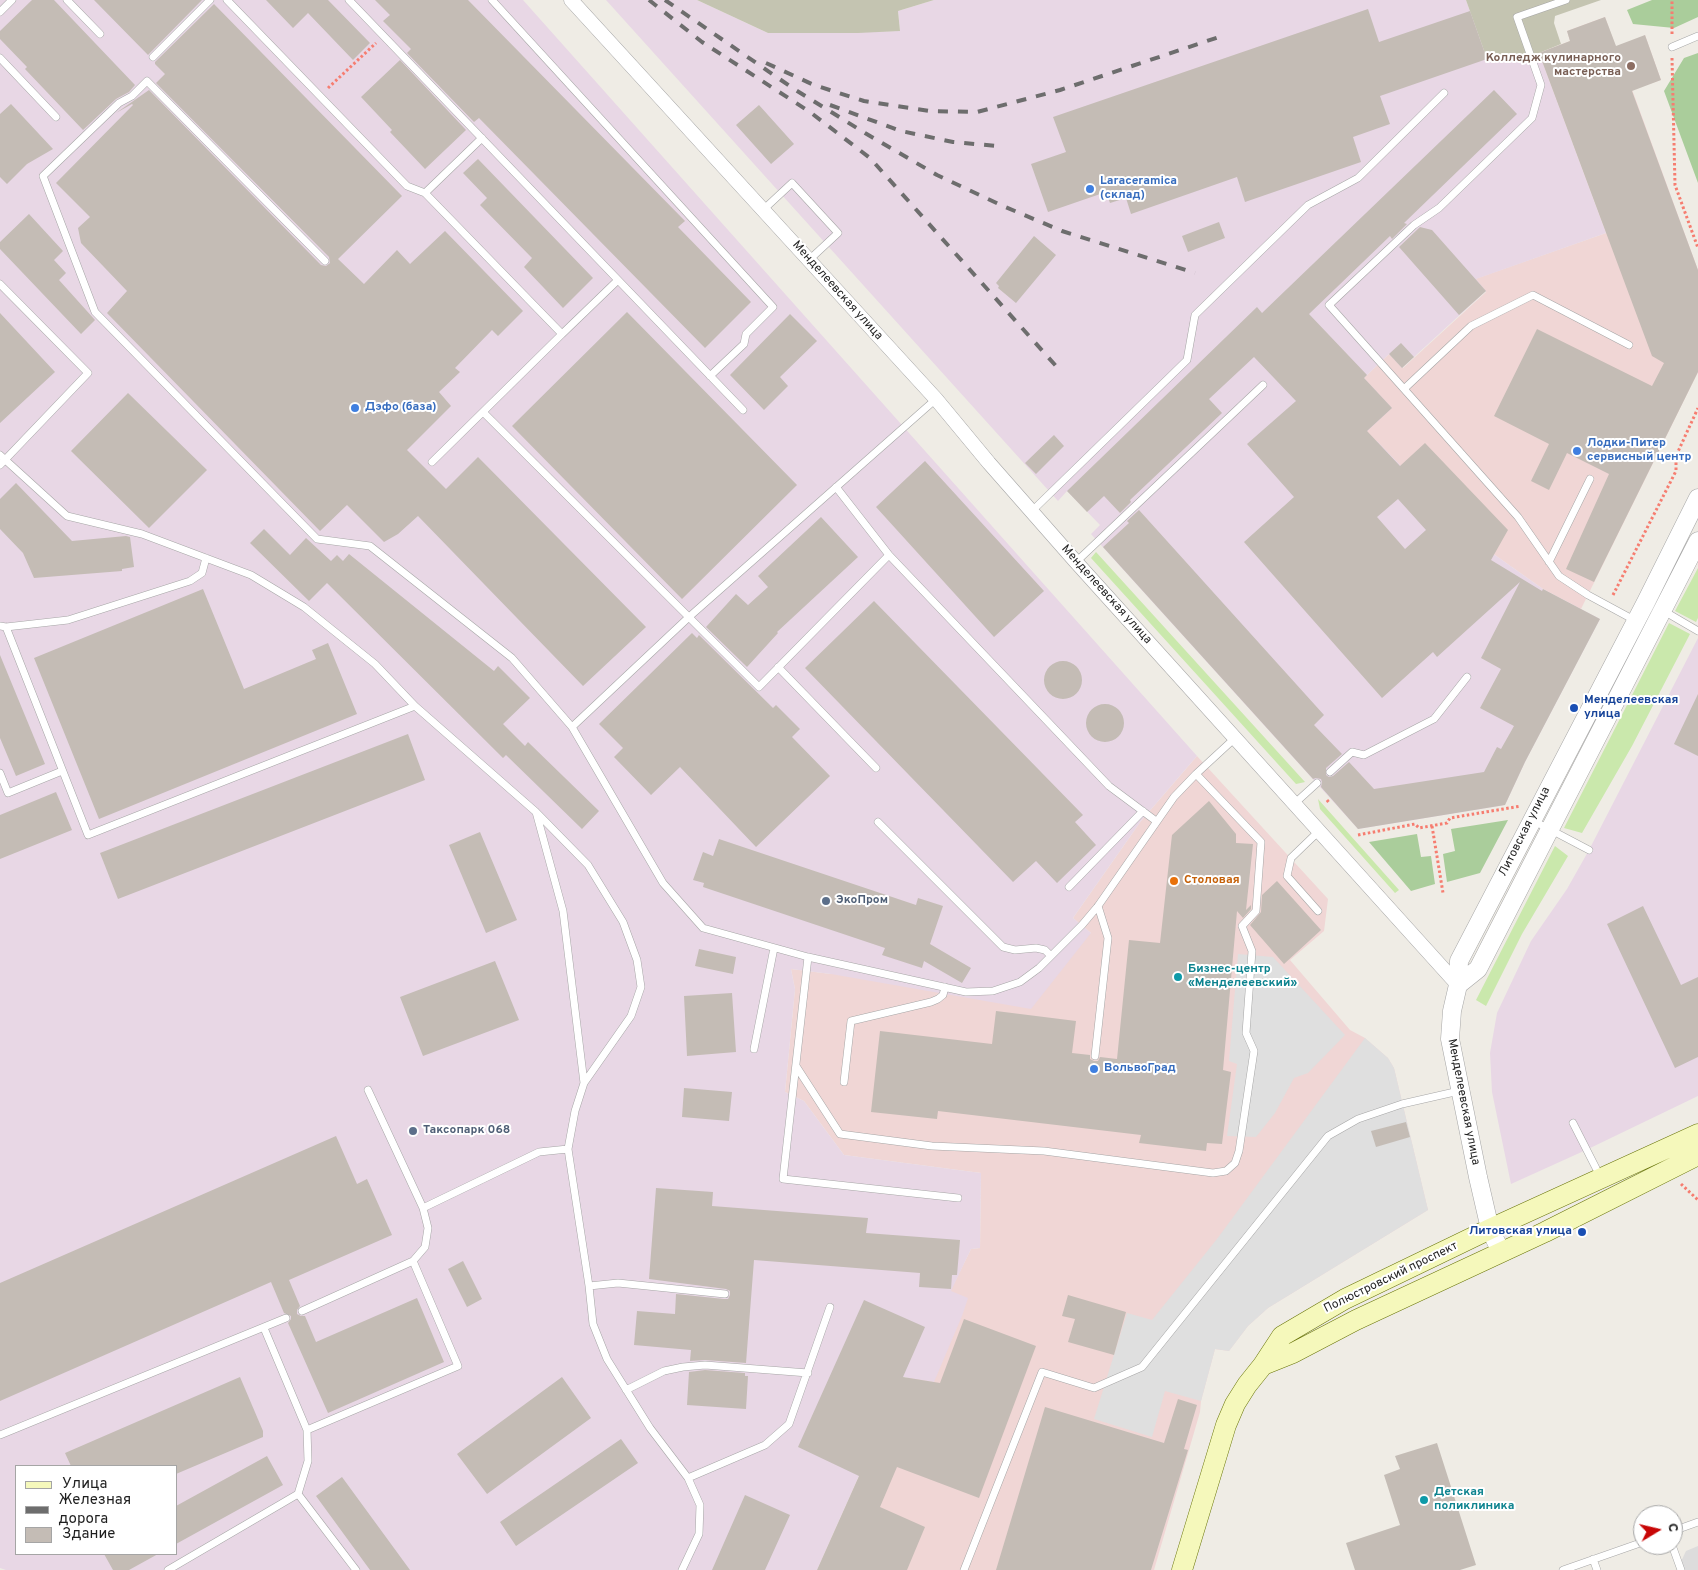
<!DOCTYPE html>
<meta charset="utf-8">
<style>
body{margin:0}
#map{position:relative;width:1698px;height:1570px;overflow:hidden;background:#efece5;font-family:Overpass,sans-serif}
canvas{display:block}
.legend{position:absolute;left:15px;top:1465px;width:162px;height:90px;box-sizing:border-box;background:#fff;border:1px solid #a5a5a5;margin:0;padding:6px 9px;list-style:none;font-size:15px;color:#1f1f1f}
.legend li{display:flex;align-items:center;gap:10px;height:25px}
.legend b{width:25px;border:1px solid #a5a5a5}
.north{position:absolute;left:1633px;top:1505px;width:50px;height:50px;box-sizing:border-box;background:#fff;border:1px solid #a5a5a5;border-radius:50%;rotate:81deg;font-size:14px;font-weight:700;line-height:20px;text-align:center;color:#1f1f1f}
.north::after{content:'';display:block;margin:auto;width:18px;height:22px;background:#c80606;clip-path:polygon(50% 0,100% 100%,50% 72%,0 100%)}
</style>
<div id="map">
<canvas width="1698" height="1570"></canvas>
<ul class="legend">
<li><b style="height:6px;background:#f5f8bb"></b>Улица</li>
<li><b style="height:6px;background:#6d6d6d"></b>Железная дорога</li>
<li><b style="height:14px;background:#c4bcb5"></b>Здание</li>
</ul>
<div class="north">С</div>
</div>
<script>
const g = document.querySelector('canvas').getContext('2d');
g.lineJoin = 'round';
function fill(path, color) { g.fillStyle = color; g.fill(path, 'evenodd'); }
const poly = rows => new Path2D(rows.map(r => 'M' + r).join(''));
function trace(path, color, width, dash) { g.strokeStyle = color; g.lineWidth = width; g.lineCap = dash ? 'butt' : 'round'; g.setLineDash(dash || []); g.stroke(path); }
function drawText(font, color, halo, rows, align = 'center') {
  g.font = font + ' Overpass,sans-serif'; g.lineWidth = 4; g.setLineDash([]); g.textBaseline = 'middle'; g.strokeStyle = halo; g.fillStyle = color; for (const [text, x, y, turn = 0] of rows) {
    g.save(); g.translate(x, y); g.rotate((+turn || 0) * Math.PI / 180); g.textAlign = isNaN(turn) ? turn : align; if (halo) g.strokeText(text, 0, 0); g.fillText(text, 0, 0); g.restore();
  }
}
fill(poly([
 [1698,1546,1698,1570,1677,1570,1686,1551]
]), '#dddcdc');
fill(poly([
 [1605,17,1622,64,1645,35,1661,80,1646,85,1626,73,1698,270,1698,372,1581,609,1543,589,1468,536,1376,441,1362,436,1364,378,1389,354,1403,368,1486,292,1475,279,1606,233,1539,53,1570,41,1567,31],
 [1197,756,1328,899,1324,931,1290,960,1350,1030,1365,1038,1388,1058,1394,1068,1428,1210,1268,1308,1248,1326,1229,1351,1215,1349,1201,1401,1200,1412,1154,1570,817,1570,859,1476,971,1249,980,1248,981,1173,844,1155,804,1101,785,1092,795,989,791,969,831,974,1091,933,1073,918,1141,821]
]), '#f0d6d5');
fill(poly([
 [0,0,523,0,1197,756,1141,821,1073,918,1091,933,1031,1009,831,974,791,969,795,989,785,1092,804,1101,844,1155,981,1173,980,1248,971,1249,951,1291,968,1298,962,1316,934,1382,903,1377,817,1570,6,1570,0,1568],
 [16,1466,176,1466,176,1554,16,1554],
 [606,0,697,0,768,33,900,31,898,11,934,0,1466,0,1487,59,1539,53,1606,233,1476,279,1486,291,1402,368,1389,354,1364,378,1392,408,1362,436,1371,446,1377,441,1468,536,1543,589,1600,619,1525,762,1505,805,1358,829,1091,534,1100,525,1067,491,1058,501],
 [1698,638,1698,1096,1586,1150,1511,1184,1492,1092,1490,1053,1497,1013,1531,941,1567,889,1589,850]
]), '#e8d7e5');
fill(poly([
 [697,0,934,0,898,11,900,31,858,33,768,33],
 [1466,0,1601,0,1555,16,1554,23,1561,44,1539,53,1487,59]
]), '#c4c4b1');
fill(poly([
 [1096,552,1305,782,1296,784,1091,558],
 [1698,568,1698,618,1696,622,1675,611],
 [1669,623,1690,634,1632,746,1582,833,1564,828],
 [1318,799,1399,890,1395,893,1320,809],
 [1555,846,1568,856,1522,934,1486,1006,1476,1000]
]), '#cae8ac');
fill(poly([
 [1652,0,1698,0,1698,17,1674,28,1633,24,1627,10],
 [1698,53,1698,183,1664,91,1684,58],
 [1508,820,1480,873,1447,882,1443,854,1455,851,1451,829],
 [1417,834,1421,857,1431,856,1435,884,1411,891,1369,842]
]), '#aacd9b');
fill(poly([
 [1238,954,1273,957,1345,1035,1308,1073,1294,1078,1275,1113,1256,1137,1227,1136,1237,1064,1229,1061],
 [1365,1038,1388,1058,1394,1068,1428,1210,1268,1308,1248,1326,1229,1351,1215,1349,1201,1401,1165,1391,1152,1437,1094,1419,1127,1313,1152,1320,1217,1239]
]), '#dfdfdf');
fill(poly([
 [32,0,54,0,135,85,129,92,116,99,83,130,25,69,27,67,0,39,0,31],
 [94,0,202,0,148,55],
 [266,0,328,0,370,43,353,60,308,13,293,28],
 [375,0,468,0,685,221,678,227,751,302,705,348,479,118,474,122,407,53,411,49,383,21,390,15],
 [214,4,402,196,338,259,364,284,397,250,410,264,445,231,523,311,498,336,492,330,455,368,460,372,439,392,451,406,407,450,446,489,478,457,646,627,583,686,418,516,398,534,384,542,347,505,320,531,107,313,127,291,81,243,78,228,90,217,56,183,133,105,132,104,116,113,149,90,321,265,326,266,330,263,329,257,156,83,165,74,155,64,155,62],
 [1368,9,1379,42,1470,11,1487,59,1380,96,1390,124,1353,137,1361,162,1245,202,1237,177,1131,214,1126,198,1110,203,1106,192,1048,212,1031,164,1066,152,1053,117],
 [1605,17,1616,46,1645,35,1661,80,1632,91,1698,270,1698,372,1594,582,1566,569,1609,474,1567,453,1549,490,1531,481,1549,444,1494,416,1537,329,1652,386,1664,363,1652,356,1539,53,1570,41,1567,31],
 [400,60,466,130,425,169,390,132,392,130,361,97],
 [1494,90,1517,114,1404,223,1407,224,1392,239,1390,236,1309,314,1367,375,1364,378,1392,408,1367,431,1400,466,1425,443,1508,530,1491,560,1542,591,1543,589,1600,619,1525,762,1505,805,1358,829,1321,787,1322,782,1321,779,1316,778,1313,779,1103,547,1129,523,1127,521,1139,510,1324,715,1314,725,1342,754,1326,768,1326,775,1329,777,1333,776,1349,762,1374,789,1484,772,1497,747,1501,749,1514,726,1480,708,1501,669,1481,658,1520,582,1437,657,1433,652,1382,698,1244,542,1294,497,1247,444,1296,401,1254,357,1209,399,1222,413,1130,500,1131,502,1120,513,1104,496,1087,512,1067,491,1257,307,1262,313],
 [1398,499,1426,530,1405,549,1377,517],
 [11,104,53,149,27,164,7,184,0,177,0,114],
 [759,105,794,144,771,164,736,125],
 [478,159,593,278,563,308,524,267,532,258,480,205,487,198,463,173],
 [29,214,63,251,54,260,66,273,59,280,95,320,81,334,0,249,0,242],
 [1219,222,1225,238,1188,252,1182,236],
 [1420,227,1432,230,1486,291,1459,315,1399,247],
 [1034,236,1056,255,1016,303,998,288,999,286,996,283],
 [627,312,797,485,682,599,512,426],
 [0,313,55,372,0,423],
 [790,314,817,341,780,377,788,386,764,410,730,375],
 [1401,343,1414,357,1402,368,1389,354],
 [128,393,207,470,149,528,71,451],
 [1054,435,1064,446,1036,474,1025,463],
 [925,461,1044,591,994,637,876,507],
 [16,483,72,541,126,536,130,537,134,567,122,569,122,571,34,578,23,553,0,529,0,499],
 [821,517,858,557,777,632,778,633,747,667,706,627,736,594,748,605,768,587,758,576],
 [264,529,290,555,306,538,331,561,337,555,343,561,349,554,494,671,498,666,530,698,503,724,525,746,528,742,599,811,582,829,506,755,503,758,327,583,309,601,250,543],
 [203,589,244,689,316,659,312,650,328,643,357,714,99,819,34,658],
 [874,601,1083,815,1075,822,1096,845,1057,883,1036,861,1013,882,805,668],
 [692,633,697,638,699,635,773,708,776,705,800,729,792,737,830,776,756,847,680,767,651,795,614,757,623,748,599,724],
 [0,655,45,764,16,776,0,738],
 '1044 680a19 19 0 1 1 38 0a19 19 0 1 1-38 0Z',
 [1698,694,1698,756,1674,744],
 '1086 723a19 19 0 1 1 38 0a19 19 0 1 1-38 0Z',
 [408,734,425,780,118,899,100,853],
 [56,792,72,830,0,859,0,815],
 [1209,801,1236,834,1236,843,1253,844,1246,910,1251,905,1251,909,1243,918,1237,911,1223,1070,1231,1072,1222,1144,1207,1143,1206,1151,1139,1143,1141,1135,938,1111,937,1119,871,1112,880,1031,992,1044,996,1011,1076,1021,1072,1053,1090,1055,1090,1059,1094,1061,1098,1061,1100,1057,1117,1059,1129,940,1160,943,1172,835],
 [480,832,517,920,486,933,449,845],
 [719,839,916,905,918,898,943,906,930,944,971,968,962,983,924,961,922,968,882,955,885,948,703,887,704,883,693,880,703,852,713,856],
 [1277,881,1321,930,1284,964,1250,925,1261,912,1262,895],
 [1643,906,1681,985,1698,977,1698,1057,1675,1068,1607,924],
 [699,949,736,957,733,974,695,966],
 [495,961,519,1020,423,1056,400,997],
 [732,993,736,1052,687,1056,684,996],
 [684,1088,732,1092,729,1121,682,1117],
 [1406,1122,1410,1137,1376,1147,1371,1131],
 [336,1136,357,1184,367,1179,392,1235,289,1280,300,1306,297,1310,297,1314,301,1316,305,1316,316,1342,417,1298,444,1362,328,1413,288,1323,291,1319,291,1316,284,1313,271,1282,0,1401,0,1283],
 [656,1188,713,1192,712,1206,868,1218,866,1233,960,1240,957,1275,952,1275,951,1289,919,1287,920,1273,754,1260,746,1363,705,1360,690,1361,691,1350,634,1345,637,1311,675,1314,676,1294,724,1299,728,1299,730,1295,730,1291,726,1289,649,1279],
 [463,1261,482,1299,467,1307,448,1269],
 [1068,1295,1126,1312,1114,1355,1068,1342,1075,1319,1062,1316],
 [864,1300,925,1327,903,1377,940,1383,964,1319,1036,1346,979,1498,897,1467,880,1507,925,1527,907,1570,817,1570,859,1476,798,1447],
 [705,1370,745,1373,745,1376,748,1376,746,1409,687,1405,689,1372],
 [240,1377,263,1431,263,1437,176,1474,176,1466,71,1466,65,1453],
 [562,1377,591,1418,487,1494,457,1454],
 [1178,1399,1197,1405,1184,1449,1188,1450,1151,1570,996,1570,1045,1407,1164,1443],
 [621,1439,638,1463,516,1546,500,1522],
 [1437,1443,1476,1565,1460,1570,1355,1570,1346,1543,1400,1525,1384,1475,1400,1469,1395,1456],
 [267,1456,283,1485,176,1544,176,1506],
 [342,1477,410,1570,370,1570,316,1496],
 [745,1495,790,1515,765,1570,712,1570],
 [104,1554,158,1554,129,1570,113,1570]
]), '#c4bcb5');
const service = poly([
 [67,0,100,34],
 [227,0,407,186,425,193],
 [349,0,743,410],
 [492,0,773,307,746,334,744,344,710,376],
 [0,12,12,0],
 [1672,47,1698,36],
 [153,57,210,0],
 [0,58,56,117],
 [482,138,425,193,562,334,618,280],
 [763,210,792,183,838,233,809,260],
 [325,261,147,81,132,96,119,103,43,176,95,312,317,539,370,546,512,658,572,727,663,883,703,928,808,957,966,992,993,991,1020,982,1039,968,1082,925,1098,906,1174,797,1196,774,1235,738],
 [0,284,88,373,0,465],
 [1629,345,1533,295,1471,326,1404,389,1518,517,1559,576,1588,595,1636,621],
 [1404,389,1329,305,1414,225,1439,208,1532,118,1541,85,1517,17,1566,0],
 [483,412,759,687,889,555],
 [0,455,67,516,142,534,251,575,304,607,375,664,415,706],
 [432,462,562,334],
 [836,487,889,555,1109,786,1156,821],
 [1031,512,1187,360,1195,315,1308,205,1358,178,1444,93],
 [1076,562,1263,385],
 [1549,562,1590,479],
 [1662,610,1698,631],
 [0,626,6,627,68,620,190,581,202,573,206,558],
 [6,627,88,835,415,706,536,812,588,865,623,922,637,960,641,987,631,1016,584,1083,575,1111,568,1149,589,1286,593,1324,607,1359,650,1428,688,1478,700,1505,699,1534,682,1570],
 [778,667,876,768],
 [572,727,689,617,936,399],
 [1330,772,1352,752,1364,755,1434,719,1467,677],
 [0,773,8,793,62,771],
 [1294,804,1317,783],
 [536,812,563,911,584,1083],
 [1532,820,1589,850],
 [878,822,1003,947,1015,950,1036,948,1045,950,1051,956],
 [1069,887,1143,811],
 [1318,911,1287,876,1291,858,1319,831],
 [808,957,783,1179,958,1198],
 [754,1049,774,948],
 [1095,1056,1108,938,1098,906],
 [796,1066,840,1134,932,1146,1044,1151,1213,1173,1226,1171,1235,1163,1239,1151,1254,1051,1246,1033,1252,951,1242,926,1256,911,1261,842,1196,774],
 [844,1082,851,1021,931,1002,938,999,943,995,945,987],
 [1573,1123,1600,1176],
 [423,1208,539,1152,568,1149],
 [589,1286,618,1283,725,1294],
 [302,1311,413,1261,425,1247,428,1228,423,1208,368,1090],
 [264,1328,307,1430,308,1461,298,1494],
 [626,1390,664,1371,683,1367,705,1365,808,1373],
 [307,1430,458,1366,413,1261],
 [0,1435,286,1318],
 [688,1478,765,1445,789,1424,830,1307],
 [1673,1531,1698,1522],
 [1672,1545,1681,1570],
 [1593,1559,1597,1570],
 [168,1570,298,1494,356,1570],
 [964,1570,1042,1372,1094,1388,1142,1367,1328,1136,1358,1119,1402,1104,1459,1091],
 [1563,1570,1643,1542]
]);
const minor = poly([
 [571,0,936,399,989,463,1076,562,1458,985]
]);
const tertiary = poly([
 [1458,985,1478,969,1698,541],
 [1501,1252,1490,1229,1478,1177,1450,1039,1452,1011,1458,985,1459,961,1646,602,1698,498]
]);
const secondary = poly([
 [1263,1365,1293,1353,1356,1320,1545,1232,1698,1155],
 [1182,1570,1226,1425,1235,1404,1247,1385,1263,1365,1282,1336,1345,1299,1490,1229,1698,1134]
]);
trace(service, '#a6a6a6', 8);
trace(minor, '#a6a6a6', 15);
trace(tertiary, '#a6a6a6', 19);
trace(secondary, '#687408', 21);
trace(poly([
 [1672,34,1672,0],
 [1672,58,1675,185,1698,248],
 [328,88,376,43],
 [1613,595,1676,471,1676,456,1698,408],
 [1327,800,1330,804],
 [1432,826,1443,893],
 [1358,835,1415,824,1419,828,1447,823,1450,818,1521,806],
 [1681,1184,1698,1200]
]), '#f67d70', 3, [2.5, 2.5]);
trace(service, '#fff', 7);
trace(minor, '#fff', 14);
trace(tertiary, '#fff', 18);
trace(secondary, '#f5f8bb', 20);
trace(poly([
 [649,0,702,42,810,112,870,158,1056,366],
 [665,0,794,89,865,133,937,175,1003,206,1062,231,1195,273],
 [766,63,814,85,864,101,930,111,977,112,1060,90,1225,35],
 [830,105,901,131,953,142,997,146]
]), '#6d6d6d', 4, [10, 10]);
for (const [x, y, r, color] of [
 [1631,66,5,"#8d6e63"],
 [1090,189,5,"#3f7fe0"],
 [355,408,5,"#3f7fe0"],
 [1577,451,5,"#3f7fe0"],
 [1574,708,5,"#1a4fb4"],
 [1174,881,5,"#e8710a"],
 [826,901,5,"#5c6f8a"],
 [1178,977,5,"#0f9aa8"],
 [1094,1069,5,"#3f7fe0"],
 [413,1131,5,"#5c6f8a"],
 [1582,1232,5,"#1a4fb4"],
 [1424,1500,5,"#0f9aa8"]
]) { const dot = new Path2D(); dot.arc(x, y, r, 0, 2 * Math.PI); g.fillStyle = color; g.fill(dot); trace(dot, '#fff', 2); }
drawText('bold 12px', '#785e54', '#fff', [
 ["Колледж кулинарного",1621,59],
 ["мастерства",1621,73]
], 'right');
drawText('bold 12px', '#366cbe', '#fff', [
 ["Laraceramica",1100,182],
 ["(склад)",1100,196],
 ["Дэфо (база)",365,408],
 ["Лодки-Питер",1587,444],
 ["сервисный центр",1587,458],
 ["ВольвоГрад",1104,1069]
], 'left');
drawText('12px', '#1f1f1f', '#fff', [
 ["Менделеевская улица",837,291,48],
 ["Менделеевская улица",1106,595,48],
 ["Литовская улица",1525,832,-63],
 ["Менделеевская улица",1463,1102,79],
 ["Полюстровский проспект",1391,1278,-26]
]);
drawText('bold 12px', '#164399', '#fff', [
 ["Менделеевская",1584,701],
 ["улица",1584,715],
 ["Литовская улица",1572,1232,"right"]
], 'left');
drawText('bold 12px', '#c56008', '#fff', [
 ["Столовая",1184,881]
], 'left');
drawText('bold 12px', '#4e5e75', '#fff', [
 ["ЭкоПром",836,901],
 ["Таксопарк 068",423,1131]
], 'left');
drawText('bold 12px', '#0d838f', '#fff', [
 ["Бизнес-центр",1188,970],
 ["«Менделеевский»",1188,984],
 ["Детская",1434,1493],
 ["поликлиника",1434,1507]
], 'left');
</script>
